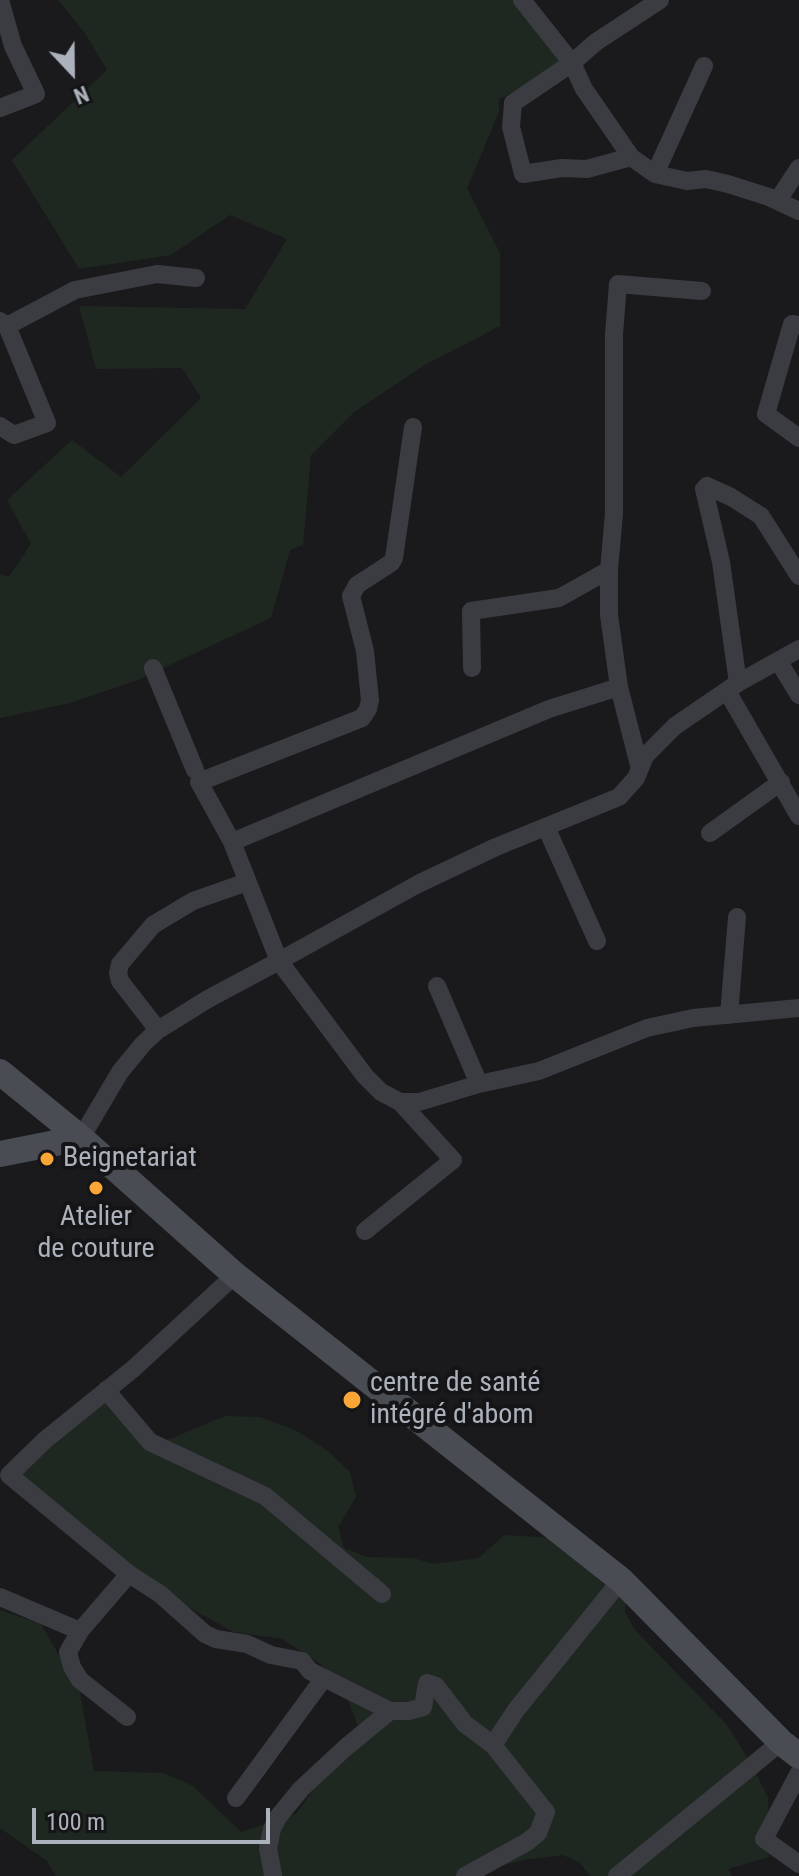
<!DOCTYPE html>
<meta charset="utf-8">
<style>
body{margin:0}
#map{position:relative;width:799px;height:1876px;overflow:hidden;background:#1a1a1c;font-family:"Roboto Condensed",sans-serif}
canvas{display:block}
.north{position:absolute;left:32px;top:32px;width:80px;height:80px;-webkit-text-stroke:6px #151517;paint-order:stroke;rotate:158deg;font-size:22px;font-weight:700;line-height:32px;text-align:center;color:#acb2bc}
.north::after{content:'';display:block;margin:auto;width:28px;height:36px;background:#acb2bc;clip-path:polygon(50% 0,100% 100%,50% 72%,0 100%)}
.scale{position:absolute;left:32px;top:1808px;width:238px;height:36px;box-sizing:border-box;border:4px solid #acb2bc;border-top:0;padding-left:10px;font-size:24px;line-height:28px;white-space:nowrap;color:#acb2bc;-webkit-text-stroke:6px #151517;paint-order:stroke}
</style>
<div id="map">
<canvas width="799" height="1876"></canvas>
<div class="north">N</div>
<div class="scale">100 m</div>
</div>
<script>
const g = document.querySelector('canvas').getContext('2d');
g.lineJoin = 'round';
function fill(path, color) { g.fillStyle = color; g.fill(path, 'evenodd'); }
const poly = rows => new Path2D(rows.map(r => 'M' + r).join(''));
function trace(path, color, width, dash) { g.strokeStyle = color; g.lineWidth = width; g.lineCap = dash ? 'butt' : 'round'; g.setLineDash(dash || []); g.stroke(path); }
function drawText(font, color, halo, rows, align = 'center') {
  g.font = font + ' "Roboto Condensed",sans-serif'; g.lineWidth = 8; g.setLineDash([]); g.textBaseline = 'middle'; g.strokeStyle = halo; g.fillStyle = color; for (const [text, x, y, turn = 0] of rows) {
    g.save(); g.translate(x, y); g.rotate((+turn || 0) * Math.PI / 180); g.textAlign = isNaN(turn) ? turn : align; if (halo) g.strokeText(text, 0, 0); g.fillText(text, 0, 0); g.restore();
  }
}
fill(poly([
 [58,0,523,0,569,66,499,99,499,112,467,188,500,253,500,326,423,366,354,412,311,455,303,545,290,550,271,618,135,681,70,703,0,718,0,574,9,577,31,544,7,500,72,440,121,477,201,398,182,368,96,369,79,306,245,309,287,239,230,215,171,255,79,269,12,160,107,70,85,33],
 [111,1388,153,1446,225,1416,260,1417,295,1430,328,1451,350,1472,356,1497,338,1527,344,1548,367,1557,413,1558,434,1564,479,1558,504,1535,570,1539,625,1581,625,1612,635,1630,727,1725,749,1760,768,1797,769,1857,728,1869,732,1876,590,1876,580,1863,563,1855,523,1860,484,1870,475,1876,56,1876,47,1861,0,1828,0,1610,41,1624,80,1692,94,1771,164,1773,193,1786,241,1832,296,1814,358,1727,347,1697,322,1665,282,1639,234,1632,164,1594,15,1477]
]), '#1f2820');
trace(poly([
 [522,0,572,63,584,89,631,157,655,174,687,181,706,179,728,184,769,197,799,211],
 [0,108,36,94,13,46,0,0],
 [631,157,587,169,562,168,523,174,511,127,513,103,572,63,596,42,660,0],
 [655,174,704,66],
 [778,200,799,168],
 [0,321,7,326,75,290,157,274,196,278],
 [799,325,792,324,766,414,799,438],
 [0,426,14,435,47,423,7,326],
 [413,427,394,558,391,563,357,585,351,596,365,651,370,700,368,709,362,718,199,782,232,842,279,961,418,884,496,847,619,797,636,778,645,756,675,726,738,683,799,649],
 [779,662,799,695],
 [153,668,195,770],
 [472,668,471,611,559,598,609,570],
 [738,683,721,562,704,489,707,486,731,497,761,516,799,576],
 [727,691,799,816],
 [639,765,619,687,609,615,609,570,614,513,614,334,618,284,702,291],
 [546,827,597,941],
 [710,833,781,782],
 [232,842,549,709,619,687],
 [437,986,479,1084],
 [729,1015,737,917],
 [158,1030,120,981,118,973,120,964,153,925,193,901,247,882],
 [81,1138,120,1072,143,1044,158,1030,208,999,279,961,365,1076,381,1092,400,1102,419,1102,479,1084,539,1071,647,1028,693,1018,799,1008],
 [365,1231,453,1160,400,1102],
 [235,1275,133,1369,45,1440,9,1475,129,1574,160,1594,205,1634,216,1639,247,1644,271,1655,302,1661,310,1671,390,1711],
 [106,1390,150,1442,265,1496,382,1594],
 [0,1597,80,1631],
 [127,1717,80,1680,72,1667,68,1652,80,1631,129,1574],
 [493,1745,516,1710,621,1580],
 [799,1773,764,1839,799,1864],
 [236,1798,324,1678],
 [273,1875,268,1848,272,1829,278,1817,301,1789,345,1748,390,1711,409,1711,423,1707,427,1683,436,1686,465,1724,493,1745,546,1812,538,1833,527,1842,465,1876],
 [617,1876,781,1742]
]), '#3b3c42', 18);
trace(poly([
 [0,1072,81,1138,235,1275,621,1580,781,1742,799,1756],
 [0,1154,81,1138]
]), '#494c52', 26);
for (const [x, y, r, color] of [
 [47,1159,8,"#f9a636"],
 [96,1188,8,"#f9a636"],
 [352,1400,10,"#f9a636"]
]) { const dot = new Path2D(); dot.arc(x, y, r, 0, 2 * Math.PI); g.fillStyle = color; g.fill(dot); trace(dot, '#151517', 3); }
drawText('28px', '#acb2bc', '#151517', [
 ["Beignetariat",63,1159],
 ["Atelier",96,1218,"center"],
 ["de couture",96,1250,"center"],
 ["centre de santé",370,1384],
 ["intégré d'abom",370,1416]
], 'left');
</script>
